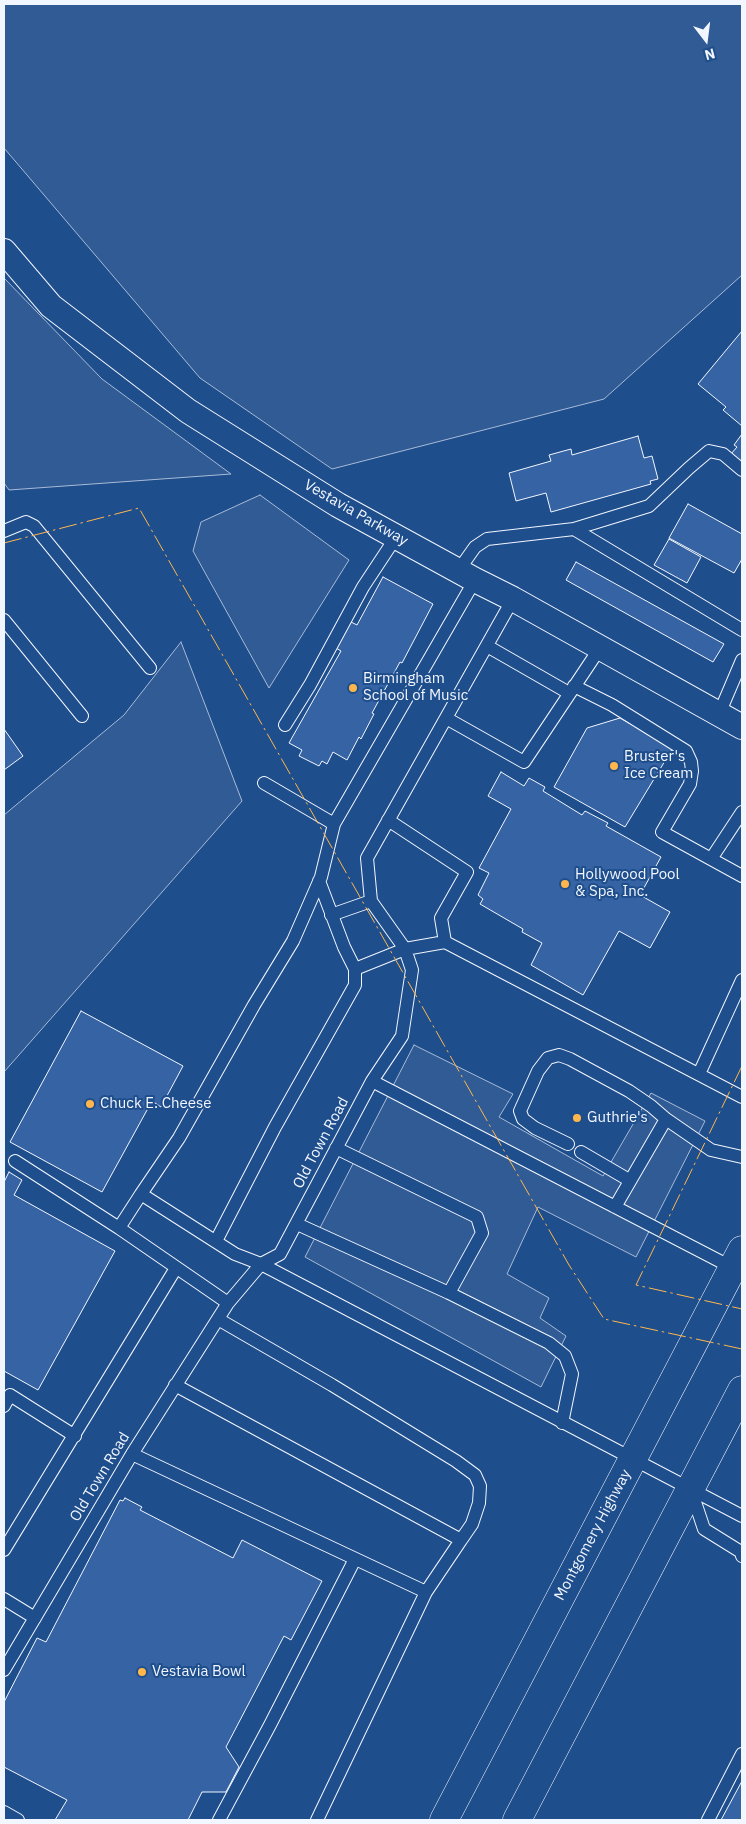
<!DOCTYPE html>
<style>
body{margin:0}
#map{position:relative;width:746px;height:1824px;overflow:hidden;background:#1f4e8c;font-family:"IBM Plex Sans",sans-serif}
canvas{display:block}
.frame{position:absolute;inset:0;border:5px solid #f2f6ff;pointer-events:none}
.north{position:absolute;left:681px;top:15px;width:50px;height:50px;-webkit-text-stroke:4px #1f4e8c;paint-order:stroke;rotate:165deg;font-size:14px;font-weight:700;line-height:20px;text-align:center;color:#f2f6ff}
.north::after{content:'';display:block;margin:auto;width:18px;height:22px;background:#f2f6ff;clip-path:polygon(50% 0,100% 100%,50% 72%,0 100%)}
</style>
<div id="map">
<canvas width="746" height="1824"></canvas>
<div class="frame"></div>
<div class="north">N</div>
</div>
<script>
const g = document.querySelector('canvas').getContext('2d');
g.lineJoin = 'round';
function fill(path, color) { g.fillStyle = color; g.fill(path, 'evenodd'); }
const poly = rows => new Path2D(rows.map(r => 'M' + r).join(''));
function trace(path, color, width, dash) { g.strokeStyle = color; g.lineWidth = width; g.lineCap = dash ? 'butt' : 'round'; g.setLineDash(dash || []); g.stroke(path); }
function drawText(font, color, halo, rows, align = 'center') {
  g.font = font + ' "IBM Plex Sans",sans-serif'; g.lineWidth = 4; g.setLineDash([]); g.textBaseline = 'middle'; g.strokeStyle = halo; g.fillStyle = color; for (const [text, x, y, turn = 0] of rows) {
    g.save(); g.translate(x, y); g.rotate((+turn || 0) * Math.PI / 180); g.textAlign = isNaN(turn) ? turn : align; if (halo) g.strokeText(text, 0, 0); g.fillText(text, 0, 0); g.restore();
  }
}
const built = poly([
 [4,4,742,4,742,275,604,399,332,469,200,378,4,148,4,4],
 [4,278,102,379,231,474,9,490,4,483,4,278],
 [260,495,349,560,269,688,193,551,201,522,260,495],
 [181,642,242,801,4,1072,4,815,124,715,181,642],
 [414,1045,513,1094,499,1117,603,1176,651,1093,705,1121,636,1257,538,1207,507,1274,549,1298,540,1318,566,1336,541,1387,305,1257,414,1045]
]);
fill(built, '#305b95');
trace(built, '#a8bbd7', 1);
const building = poly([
 [742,331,742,426,723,410,726,407,698,384,742,331],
 [742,434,742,465,730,455,737,447,734,445,742,434],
 [638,436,644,458,652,456,658,479,650,481,651,484,551,512,546,493,516,501,509,473,551,461,549,455,571,449,572,455,638,436],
 [688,504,742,534,742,559,734,573,669,538,688,504],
 [669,539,701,557,687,583,654,565,669,539],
 [576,562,724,644,713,662,566,580,576,562],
 [383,577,433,604,402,663,400,662,372,713,374,714,361,739,359,737,347,760,333,752,327,764,322,761,319,766,299,756,302,750,289,743,341,651,336,648,351,622,357,625,383,577],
 [620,718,629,723,630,721,674,746,625,827,554,787,587,728,620,718],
 [4,729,23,756,4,770,4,729],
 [501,772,524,786,529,778,545,787,543,791,582,815,585,811,608,823,606,826,661,857,640,895,670,912,650,948,619,931,583,995,531,965,542,943,522,932,523,929,480,904,483,899,478,895,489,873,479,868,511,809,488,796,501,772],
 [81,1011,183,1066,161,1107,152,1101,102,1192,10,1142,81,1011],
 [9,1172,22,1180,14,1195,115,1251,38,1390,4,1371,4,1182,9,1172],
 [125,1498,142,1507,140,1510,233,1558,242,1540,322,1581,291,1640,284,1636,226,1747,239,1767,226,1792,202,1792,188,1820,55,1820,67,1800,4,1767,4,1702,37,1638,46,1642,120,1500,123,1501,125,1498],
 [742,1781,742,1820,721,1820,742,1781]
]);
fill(building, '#3563a3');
trace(building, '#f2f6ff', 1);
const lane = poly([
 [574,529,742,630],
 [4,531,26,522,34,526,150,668],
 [458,571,475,547,487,539,574,529,649,506,689,468,709,451,723,454,742,470],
 [4,620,82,716],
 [487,646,569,693],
 [574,686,612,705,686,751,691,762,692,771,690,784,662,832,711,859],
 [719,714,742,660],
 [446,718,524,762,600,648],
 [285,725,310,685,363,587,396,537],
 [264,783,334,824,475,580],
 [742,812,711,859,742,876],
 [388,820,467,872,441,918,445,942],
 [334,824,321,877,293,941,254,1005,179,1138,141,1194,235,1254,261,1264,742,1516],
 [331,915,371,901],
 [355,969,405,949,445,942,742,1097],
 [699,1074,742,980],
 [372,1081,733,1268],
 [568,1144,535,1128,523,1119,520,1111,538,1071,548,1058,559,1055,570,1059,629,1091,651,1106,666,1119],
 [336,1148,477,1217,482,1233,449,1293],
 [581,1152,629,1180],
 [15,1161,119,1228],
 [141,1194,119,1228,228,1303],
 [615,1207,666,1119,711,1150,742,1157],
 [297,1224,449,1293,549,1343,565,1356,572,1374,562,1423],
 [216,1241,275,1127,355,985,355,969,344,947,319,881],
 [218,1319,332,1385,456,1461,475,1475,480,1486,479,1503,472,1524,461,1540],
 [175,1385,461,1540,426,1592],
 [4,1406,10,1395,75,1436],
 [132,1454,426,1592,317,1820],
 [691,1490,704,1529,741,1552,742,1556],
 [4,1550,176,1268],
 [4,1599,35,1618],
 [4,1670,132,1454,228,1303,261,1264,280,1254,372,1081,402,1036,412,970,405,949,371,901,367,858,513,599],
 [4,1812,18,1820],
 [219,1820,270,1725,355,1559],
 [708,1820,742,1754]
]);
const street = poly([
 [4,251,51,306,188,411,338,505,475,580,513,599,742,727]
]);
const primary = poly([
 [444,1820,742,1250],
 [517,1820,742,1390]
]);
trace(lane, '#f2f6ff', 14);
trace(street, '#f2f6ff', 26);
trace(primary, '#f2f6ff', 29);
trace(lane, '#1f4e8c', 12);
trace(street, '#1f4e8c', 24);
trace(primary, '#1f4e8c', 28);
trace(poly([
 [4,543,139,508,569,1265,604,1319,742,1349],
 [742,1066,636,1285,742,1309]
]), '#ffb74d', 1, [18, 4, 2.5, 4]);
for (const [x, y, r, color] of [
 [353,688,5,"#ffb74d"],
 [614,766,5,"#ffb74d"],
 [565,884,5,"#ffb74d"],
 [90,1104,5,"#ffb74d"],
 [577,1118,5,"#ffb74d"],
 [142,1672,5,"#ffb74d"]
]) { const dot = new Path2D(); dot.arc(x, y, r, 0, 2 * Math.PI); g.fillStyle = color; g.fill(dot); trace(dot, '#1f4e8c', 2); }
drawText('15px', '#f2f6ff', '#1f4e8c', [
 ["Vestavia Parkway",356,513,30],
 ["Old Town Road",321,1143,-62],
 ["Old Town Road",100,1477,-59],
 ["Montgomery Highway",593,1535,-62]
]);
drawText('15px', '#f2f6ff', '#1f4e8c', [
 ["Birmingham",363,679],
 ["School of Music",363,696],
 ["Bruster's",624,757],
 ["Ice Cream",624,774],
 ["Hollywood Pool",575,875],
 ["& Spa, Inc.",575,892],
 ["Chuck E. Cheese",100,1104],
 ["Guthrie's",587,1118],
 ["Vestavia Bowl",152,1672]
], 'left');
</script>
